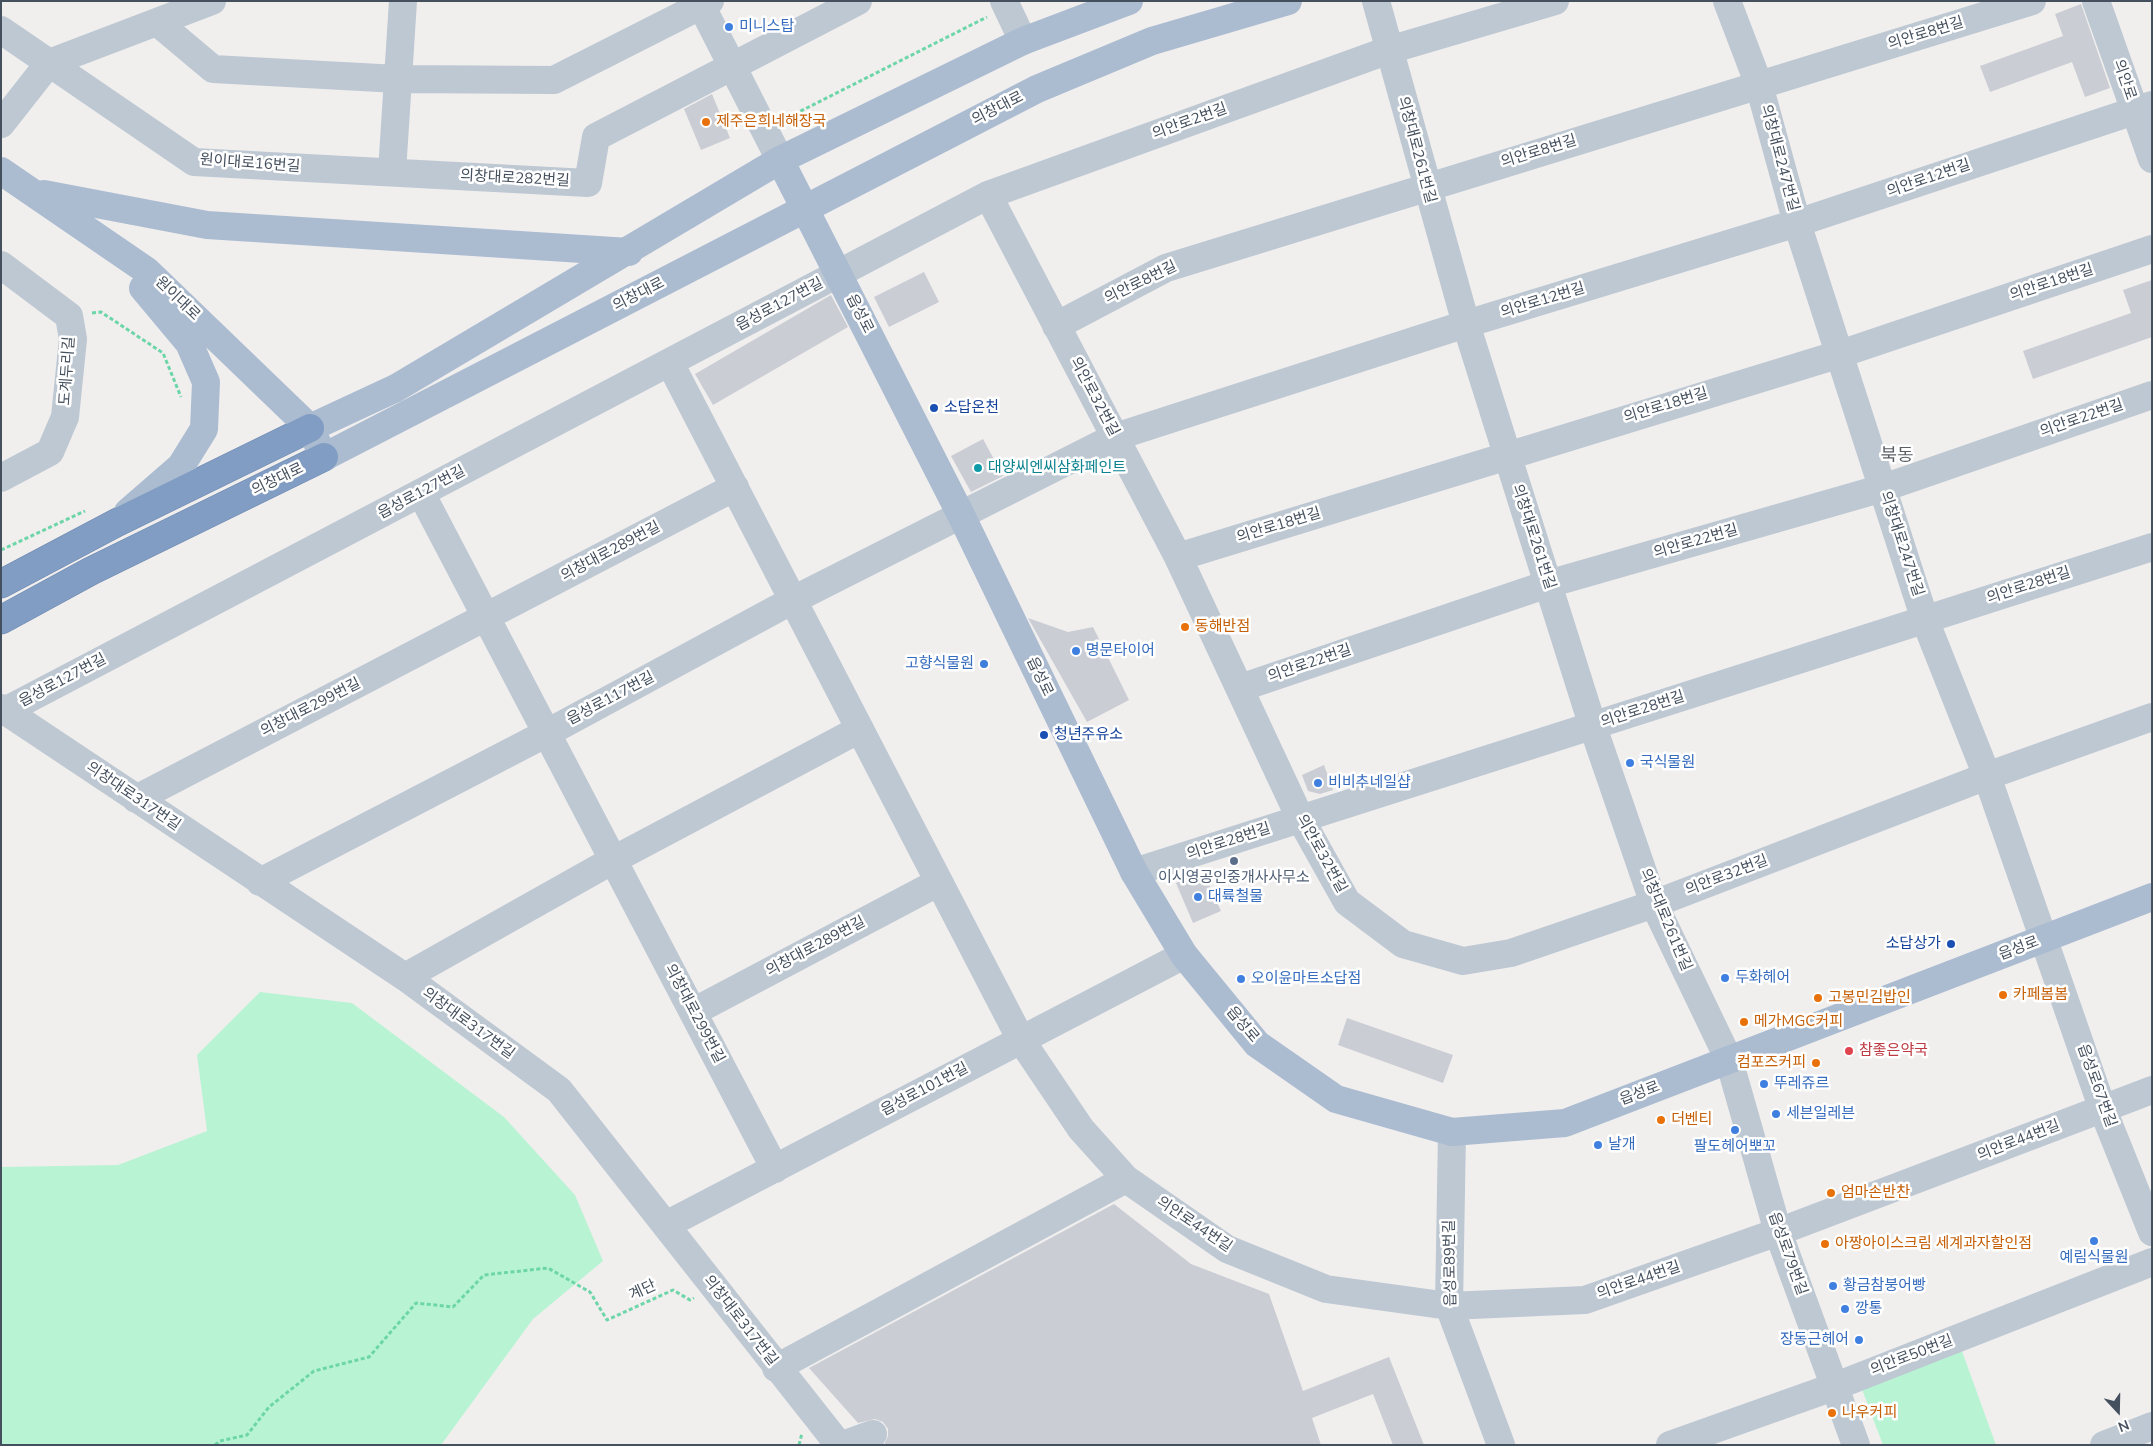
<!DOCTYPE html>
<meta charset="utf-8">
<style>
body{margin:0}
#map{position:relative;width:2153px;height:1446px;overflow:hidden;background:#f1eeee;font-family:"Nunito Sans",sans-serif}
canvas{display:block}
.frame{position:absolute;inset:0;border:2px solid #45505e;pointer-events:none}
.north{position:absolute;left:2093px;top:1386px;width:50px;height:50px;-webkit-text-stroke:4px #fff;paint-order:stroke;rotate:159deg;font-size:14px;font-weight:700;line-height:20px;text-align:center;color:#45505e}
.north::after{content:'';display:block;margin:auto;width:18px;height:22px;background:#45505e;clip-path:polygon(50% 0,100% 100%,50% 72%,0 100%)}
</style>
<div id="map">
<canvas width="2153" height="1446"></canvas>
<div class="frame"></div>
<div class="north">N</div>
</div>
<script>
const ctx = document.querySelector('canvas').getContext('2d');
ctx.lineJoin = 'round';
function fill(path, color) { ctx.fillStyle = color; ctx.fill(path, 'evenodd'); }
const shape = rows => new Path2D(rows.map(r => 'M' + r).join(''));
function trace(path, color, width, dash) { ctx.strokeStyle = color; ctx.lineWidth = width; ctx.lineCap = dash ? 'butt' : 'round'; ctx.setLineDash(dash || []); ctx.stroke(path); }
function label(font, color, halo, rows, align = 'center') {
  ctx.font = font + ' "Nunito Sans","Noto Sans KR",sans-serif'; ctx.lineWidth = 5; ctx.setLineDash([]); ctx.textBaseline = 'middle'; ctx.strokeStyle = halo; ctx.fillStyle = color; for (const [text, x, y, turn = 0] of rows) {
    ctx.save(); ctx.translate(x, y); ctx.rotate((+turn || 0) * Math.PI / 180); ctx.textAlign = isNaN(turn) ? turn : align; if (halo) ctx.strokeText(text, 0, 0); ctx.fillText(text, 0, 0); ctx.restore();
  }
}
fill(shape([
 [260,992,352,1003,504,1117,575,1195,603,1261,533,1319,441,1445,1,1445,1,1167,118,1165,207,1131,197,1055],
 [1959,1343,1996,1445,1883,1445,1860,1384]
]), '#b8f4d3');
fill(shape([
 [2081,4,2110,88,2085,97,2072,62,1990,92,1980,66,2063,36,2055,14],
 [712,94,730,138,701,150,684,109],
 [924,272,939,302,889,327,874,297],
 [2152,280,2152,337,2033,379,2023,351,2131,313,2123,290],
 [831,295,848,327,713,405,695,374],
 [983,439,1003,476,971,492,951,456],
 [1028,618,1068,632,1093,627,1129,700,1087,722],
 [1324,765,1333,790,1320,794,1308,791,1302,775],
 [1203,871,1221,911,1193,923,1176,883],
 [1347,1018,1453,1055,1443,1083,1338,1045],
 [1114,1204,1191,1264,1269,1294,1303,1391,1389,1357,1424,1445,1393,1445,1373,1394,1312,1418,1321,1445,884,1445,888,1436,888,1429,883,1422,875,1419,858,1423,809,1368]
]), '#cacdd4');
const highway = shape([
 [1,584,116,523,310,428],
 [1,620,91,571,324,457]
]);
trace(highway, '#6c88af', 29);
trace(shape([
 [783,120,987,17],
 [92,313,101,312,163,353,181,397],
 [1,550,85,511],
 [215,1445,220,1441,247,1435,269,1407,314,1371,369,1357,416,1303,453,1307,484,1275,548,1268,590,1292,607,1320,673,1290,690,1300,694,1298],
 [799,1445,802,1433]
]), '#6cd6a8', 3, [4, 2.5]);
trace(shape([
 [699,1,780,160],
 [1004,1,1023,41],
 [1376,1,1466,324,1593,727,1654,904,1729,1060,1778,1232,1856,1445],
 [1727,1,1759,85,1797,223,1925,620,1987,776,2103,1110,2152,1232],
 [2096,1,2152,159],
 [157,22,213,69,398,79,554,80,710,1],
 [1,30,194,162,588,183,596,137,858,1],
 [1,124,49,63,212,1],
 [392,172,403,1],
 [988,195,1178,557,1300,818,1347,902,1403,944,1463,961,1511,953,1654,904,1987,776,2152,717],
 [1,265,69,316,73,339,65,417,50,452,1,478],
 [1056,326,1166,268,2032,1],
 [670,363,1021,1040,1081,1129,1126,1179,1227,1249,1326,1289,1449,1306,1585,1300,1778,1232,2152,1090],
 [421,493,775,1169],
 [1178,557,1840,354,2152,249],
 [1240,688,1548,584,1883,488,2152,395],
 [1,708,405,977,559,1090,839,1445],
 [5,711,988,195,1389,50,1555,1],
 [136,799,735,487],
 [1134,872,2152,547],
 [260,882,547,733,793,600,1115,437,1466,324,1797,223,2152,105],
 [405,977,613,860,860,729],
 [693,1012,939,882],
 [1452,1132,1449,1306,1501,1445],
 [666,1225,1184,955],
 [776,1368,1126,1179],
 [843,1445,873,1434],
 [1670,1445,1836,1386,2152,1262],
 [2104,1445,2152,1426]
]), '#bdc8d2', 28);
trace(shape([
 [780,160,962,517,1134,872,1184,955,1257,1044,1336,1099,1452,1132,1565,1123,2152,897],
 [1,171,147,271,310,428,324,457,1037,89,1152,41,1288,1],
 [44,194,207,225,629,252],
 [310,428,396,388,780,160,1023,41,1129,1],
 [128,512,181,466,204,429,206,382,189,343,143,288]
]), '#abbcd1', 28);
trace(highway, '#819dc3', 28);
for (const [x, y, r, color] of [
 [729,27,5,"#3f7fe0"],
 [706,122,5,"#e8710a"],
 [934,408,5,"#1a4fb4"],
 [978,468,5,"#0f9aa8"],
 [1185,627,5,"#e8710a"],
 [1076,651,5,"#3f7fe0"],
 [984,664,5,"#3f7fe0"],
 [1044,735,5,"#1a4fb4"],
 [1630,763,5,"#3f7fe0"],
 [1318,783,5,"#3f7fe0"],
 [1234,861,5,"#5c6f8a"],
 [1198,897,5,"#3f7fe0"],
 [1951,944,5,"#1a4fb4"],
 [1725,978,5,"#3f7fe0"],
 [1241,979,5,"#3f7fe0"],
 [2003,995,5,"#e8710a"],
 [1818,998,5,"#e8710a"],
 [1744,1022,5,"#e8710a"],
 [1849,1051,5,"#e0444e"],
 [1816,1063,5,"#e8710a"],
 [1764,1084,5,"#3f7fe0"],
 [1776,1114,5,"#3f7fe0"],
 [1661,1120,5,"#e8710a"],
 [1735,1130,5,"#3f7fe0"],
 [1598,1145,5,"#3f7fe0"],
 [1831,1193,5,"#e8710a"],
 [2094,1241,5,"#3f7fe0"],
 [1825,1244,5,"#e8710a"],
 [1833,1286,5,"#3f7fe0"],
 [1845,1309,5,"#3f7fe0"],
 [1859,1340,5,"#3f7fe0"],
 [1832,1413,5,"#e8710a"]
]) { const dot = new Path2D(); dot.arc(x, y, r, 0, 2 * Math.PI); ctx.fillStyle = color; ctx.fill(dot); trace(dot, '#fff', 2); }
label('15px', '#366cbe', '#fff', [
 ["미니스탑",739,27],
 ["명문타이어",1086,651],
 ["고향식물원",974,664,"right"],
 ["국식물원",1640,763],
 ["비비추네일샵",1328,783],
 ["대륙철물",1208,897],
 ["두화헤어",1735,978],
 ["오이윤마트소답점",1251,979],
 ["뚜레쥬르",1774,1084],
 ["세븐일레븐",1786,1114],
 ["날개",1608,1145],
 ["팔도헤어뽀꼬",1735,1147,"center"],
 ["예림식물원",2094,1258,"center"],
 ["황금참붕어빵",1843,1286],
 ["깡통",1855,1309],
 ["장동근헤어",1849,1340,"right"]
], 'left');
label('15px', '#45505e', '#fff', [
 ["의안로8번길",1926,34,-17],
 ["의안로",2124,80,71],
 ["의창대로",998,109,-27],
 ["의안로2번길",1190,122,-20],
 ["의창대로261번길",1416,150,75],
 ["의안로8번길",1539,152,-17],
 ["의창대로247번길",1779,158,75],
 ["원이대로16번길",250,164,4],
 ["의창대로282번길",515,179,3],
 ["의안로12번길",1929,179,-19],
 ["의안로8번길",1141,283,-26],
 ["의안로18번길",2052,283,-18],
 ["의창대로",639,295,-27],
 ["원이대로",177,299,44],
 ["의안로12번길",1543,301,-17],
 ["읍성로127번길",780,305,-28],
 ["읍성로",859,314,63],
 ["도계두리길",68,371,-86],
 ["의안로32번길",1094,397,62],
 ["의안로18번길",1666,406,-17],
 ["의안로22번길",2082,419,-19],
 ["의창대로",278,480,-26],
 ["읍성로127번길",422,493,-28],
 ["의안로18번길",1279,526,-17],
 ["의창대로261번길",1533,537,72],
 ["의안로22번길",1696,542,-16],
 ["의창대로247번길",1901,544,72],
 ["의창대로289번길",611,552,-28],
 ["의안로28번길",2029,586,-18],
 ["의안로22번길",1310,664,-19],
 ["읍성로",1039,677,64],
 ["읍성로127번길",63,681,-28],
 ["읍성로117번길",611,699,-28],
 ["의창대로299번길",311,708,-27],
 ["의안로28번길",1643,710,-18],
 ["의창대로317번길",133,797,34],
 ["의안로28번길",1229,842,-18],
 ["의안로32번길",1321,854,61],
 ["의안로32번길",1727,876,-21],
 ["의창대로261번길",1665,920,67],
 ["의창대로289번길",816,947,-28],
 ["읍성로",2019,949,-21],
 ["의창대로299번길",694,1014,62],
 ["의창대로317번길",468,1024,36],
 ["읍성로",1242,1025,50],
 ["읍성로67번길",2096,1086,70],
 ["읍성로101번길",925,1090,-28],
 ["읍성로",1640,1094,-21],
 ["의안로44번길",2019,1141,-21],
 ["의안로44번길",1194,1225,34],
 ["읍성로79번길",1787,1254,70],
 ["읍성로89번길",1451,1263,-91],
 ["의안로44번길",1639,1281,-19],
 ["계단",643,1291,-24],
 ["의창대로317번길",740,1321,52],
 ["의안로50번길",1912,1356,-21]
]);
label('15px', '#c56008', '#fff', [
 ["제주은희네해장국",716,122],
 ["동해반점",1195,627],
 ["카페봄봄",2013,995],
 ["고봉민김밥인",1828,998],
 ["메가MGC커피",1754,1022],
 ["컴포즈커피",1806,1063,"right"],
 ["더벤티",1671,1120],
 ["엄마손반찬",1841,1193],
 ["아짱아이스크림 세계과자할인점",1835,1244],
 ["나우커피",1842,1413]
], 'left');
label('15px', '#164399', '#fff', [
 ["소답온천",944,408],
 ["청년주유소",1054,735],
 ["소답상가",1941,944,"right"]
], 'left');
label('15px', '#0d838f', '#fff', [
 ["대양씨엔씨삼화페인트",988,468]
], 'left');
label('15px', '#4e5e75', '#fff', [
 ["이시영공인중개사사무소",1234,878]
]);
label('15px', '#be3a42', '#fff', [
 ["참좋은약국",1859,1051]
], 'left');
label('18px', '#5a5e64', '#fff', [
 ["북동",1897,457]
]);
</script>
